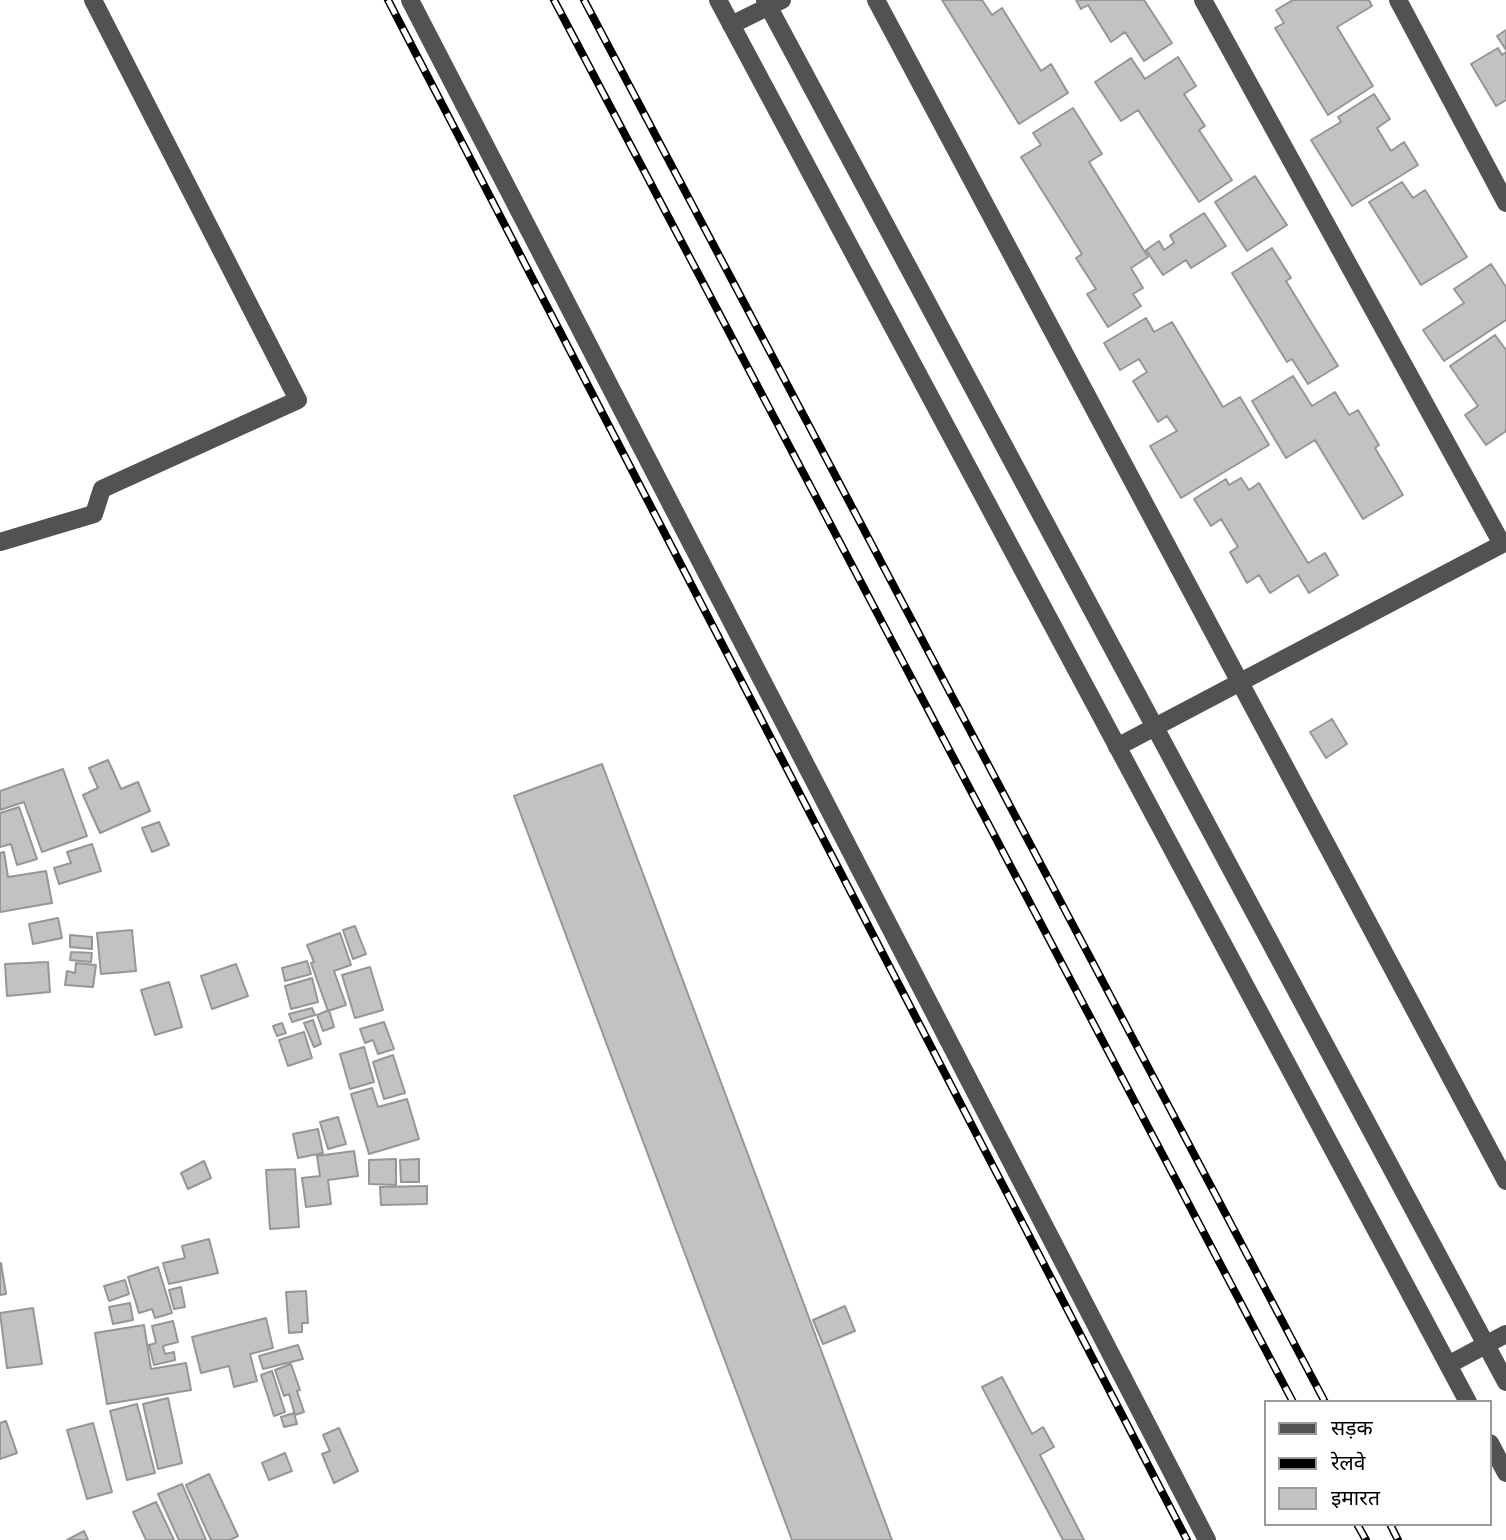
<!DOCTYPE html>
<meta charset="utf-8">
<style>
body{margin:0}
#map{position:relative;width:1506px;height:1540px;overflow:hidden;background:#fff;font-family:"Nunito Sans","Noto Sans Devanagari",sans-serif}
canvas{display:block}
.legend{position:absolute;left:1264px;top:1400px;width:228px;height:126px;box-sizing:border-box;background:#fff;border:2px solid #999;margin:0;padding:9px 12px;list-style:none;font-size:21px;color:#000}
.legend li{display:flex;align-items:center;gap:14px;height:35px}
.legend b{width:35px;border:2px solid #999}
</style>
<div id="map">
<canvas width="1506" height="1540"></canvas>
<ul class="legend">
<li><b style="height:9px;background:#525252"></b>सड़क</li>
<li><b style="height:9px;background:#000"></b>रेलवे</li>
<li><b style="height:19px;background:#c2c2c2"></b>इमारत</li>
</ul>
</div>
<script>
const ctx = document.querySelector('canvas').getContext('2d');
ctx.lineJoin = 'round';
function fill(path, color) { ctx.fillStyle = color; ctx.fill(path, 'evenodd'); }
const shape = rows => new Path2D(rows.map(r => 'M' + r).join(''));
function trace(path, color, width, dash) { ctx.strokeStyle = color; ctx.lineWidth = width; ctx.lineCap = dash ? 'butt' : 'round'; ctx.setLineDash(dash || []); ctx.stroke(path); }
const building = shape([
 [942,0,982,0,992,15,1002,8,1041,71,1051,64,1068,93,1019,124,942,0],
 [1076,0,1144,0,1172,43,1144,61,1125,32,1111,42,1088,5,1081,9,1076,0],
 [1293,0,1369,0,1372,6,1337,27,1373,86,1328,115,1275,28,1284,23,1276,10,1293,0],
 [1506,30,1506,50,1497,36,1506,30],
 [1498,48,1502,55,1506,52,1506,100,1496,106,1471,64,1498,48],
 [1178,57,1196,86,1184,94,1205,126,1199,130,1232,180,1199,202,1138,110,1121,121,1095,82,1131,58,1145,79,1178,57],
 [1374,94,1390,119,1377,128,1391,151,1404,142,1418,165,1352,206,1311,140,1341,122,1338,117,1374,94],
 [1073,108,1102,154,1089,162,1148,257,1131,268,1143,288,1133,294,1141,306,1108,327,1087,294,1096,289,1076,258,1082,254,1021,157,1041,145,1033,133,1073,108],
 [1255,176,1287,225,1247,251,1215,202,1255,176],
 [1402,182,1413,198,1425,190,1467,257,1421,285,1369,202,1402,182],
 [1204,213,1226,246,1191,268,1186,260,1163,275,1146,250,1159,241,1164,250,1174,243,1170,235,1204,213],
 [1272,248,1291,278,1286,281,1338,366,1308,384,1292,359,1287,362,1232,273,1272,248],
 [1491,264,1506,287,1506,320,1444,361,1423,330,1464,303,1454,289,1491,264],
 [1146,318,1154,332,1172,322,1223,407,1240,397,1269,445,1181,498,1150,446,1177,431,1167,416,1158,422,1133,381,1147,372,1139,359,1120,370,1104,343,1146,318],
 [1495,335,1506,350,1506,431,1486,445,1465,415,1478,406,1450,366,1495,335],
 [1293,376,1312,406,1335,392,1349,415,1358,410,1379,445,1375,448,1403,495,1363,519,1315,440,1286,458,1252,401,1293,376],
 [1241,478,1249,490,1259,483,1308,563,1325,553,1338,575,1309,593,1298,575,1270,593,1259,575,1247,583,1230,552,1238,547,1221,519,1211,526,1194,499,1226,479,1229,485,1241,478],
 [1332,719,1347,744,1326,758,1310,732,1332,719],
 [108,760,121,789,138,782,150,811,100,833,83,795,98,788,89,768,108,760],
 [602,764,892,1540,792,1540,514,796,602,764],
 [63,769,87,836,42,852,24,802,0,810,0,791,63,769],
 [19,807,37,859,17,865,11,844,0,847,0,813,19,807],
 [159,822,169,845,152,852,142,828,159,822],
 [92,844,101,871,59,884,54,868,71,863,67,852,92,844],
 [4,852,8,877,46,871,52,903,0,912,0,853,4,852],
 [58,918,62,938,33,944,29,924,58,918],
 [355,926,366,954,353,959,343,930,355,926],
 [132,930,136,971,101,974,97,933,132,930],
 [340,933,351,965,334,971,346,1005,328,1011,311,963,314,962,307,945,340,933],
 [70,935,92,937,92,949,70,947,70,935],
 [71,952,92,953,91,962,70,960,71,952],
 [307,961,311,974,285,981,282,968,307,961],
 [48,962,50,992,7,996,5,964,48,962],
 [76,963,96,965,93,987,65,985,67,971,75,973,76,963],
 [236,964,248,996,212,1009,201,976,236,964],
 [370,967,383,1010,355,1018,342,975,370,967],
 [312,978,318,1002,291,1009,285,986,312,978],
 [169,982,182,1027,155,1035,141,990,169,982],
 [312,1008,315,1015,292,1022,289,1014,312,1008],
 [329,1010,334,1027,323,1031,317,1015,329,1010],
 [313,1020,321,1044,314,1047,304,1023,313,1020],
 [384,1022,394,1049,378,1054,373,1040,365,1043,360,1029,384,1022],
 [282,1023,286,1033,277,1036,273,1026,282,1023],
 [304,1032,312,1058,288,1066,279,1040,304,1032],
 [364,1047,374,1082,350,1089,340,1054,364,1047],
 [393,1055,405,1093,384,1099,373,1062,393,1055],
 [372,1088,378,1107,407,1099,419,1139,369,1154,351,1094,372,1088],
 [338,1117,346,1144,328,1149,320,1122,338,1117],
 [318,1129,323,1153,298,1158,293,1134,318,1129],
 [354,1151,358,1176,328,1180,331,1204,306,1207,302,1178,320,1176,317,1156,354,1151],
 [396,1159,396,1185,369,1184,369,1160,396,1159],
 [419,1159,419,1182,401,1182,400,1160,419,1159],
 [204,1161,211,1178,188,1189,181,1173,204,1161],
 [295,1169,299,1227,270,1229,266,1170,295,1169],
 [427,1186,427,1204,381,1205,380,1187,427,1186],
 [209,1239,218,1273,169,1284,163,1263,185,1258,182,1246,209,1239],
 [1,1263,6,1294,0,1295,0,1264,1,1263],
 [158,1267,172,1313,155,1318,152,1309,139,1313,128,1277,158,1267],
 [125,1280,129,1294,109,1301,104,1286,125,1280],
 [181,1287,185,1307,174,1309,169,1290,181,1287],
 [306,1291,308,1323,302,1323,302,1332,289,1333,286,1292,306,1291],
 [130,1303,133,1320,113,1324,109,1307,130,1303],
 [845,1306,855,1331,823,1344,813,1320,845,1306],
 [33,1308,42,1364,7,1368,0,1313,33,1308],
 [266,1318,273,1348,250,1354,257,1381,234,1387,229,1366,201,1373,192,1337,266,1318],
 [173,1321,178,1342,163,1346,165,1354,174,1352,175,1360,154,1365,149,1345,156,1343,152,1326,173,1321],
 [144,1325,151,1369,186,1363,191,1390,107,1404,95,1333,144,1325],
 [298,1345,303,1359,263,1369,259,1356,298,1345],
 [291,1364,300,1390,297,1391,304,1412,295,1415,289,1394,284,1396,275,1370,291,1364],
 [272,1371,285,1412,274,1416,261,1375,272,1371],
 [1002,1377,1032,1434,1043,1427,1054,1447,1040,1455,1084,1540,1063,1540,982,1387,1002,1377],
 [168,1398,182,1463,158,1469,143,1404,168,1398],
 [137,1404,155,1473,127,1480,110,1411,137,1404],
 [294,1413,297,1424,284,1427,281,1417,294,1413],
 [6,1421,17,1453,0,1459,0,1423,6,1421],
 [93,1423,112,1492,87,1499,67,1430,93,1423],
 [339,1428,358,1471,334,1483,322,1454,330,1451,323,1435,339,1428],
 [285,1453,292,1471,269,1480,262,1463,285,1453],
 [209,1474,238,1536,230,1540,211,1540,186,1485,209,1474],
 [182,1484,206,1540,179,1540,158,1494,182,1484],
 [156,1502,174,1540,146,1540,133,1512,156,1502],
 [84,1531,88,1540,67,1540,84,1531]
]);
fill(building, '#c2c2c2');
trace(building, '#969696', 2);
trace(shape([
 [410,0,1207,1540],
 [718,0,1468,1402],
 [765,0,1506,1382],
 [876,0,1506,1181],
 [1203,0,1502,544],
 [1398,0,1506,203],
 [731,25,782,0],
 [0,542,94,514,102,489,298,400,93,0],
 [1117,747,1506,542],
 [1448,1365,1506,1334],
 [1490,1443,1506,1473]
]), '#525252', 18);
const rail = shape([
 [388,0,1187,1540],
 [554,0,1293,1402],
 [584,0,1325,1402],
 [1357,1524,1366,1540],
 [1390,1524,1398,1540]
]);
trace(rail, '#000', 8);
trace(rail, '#fff', 5, [16]);
</script>
